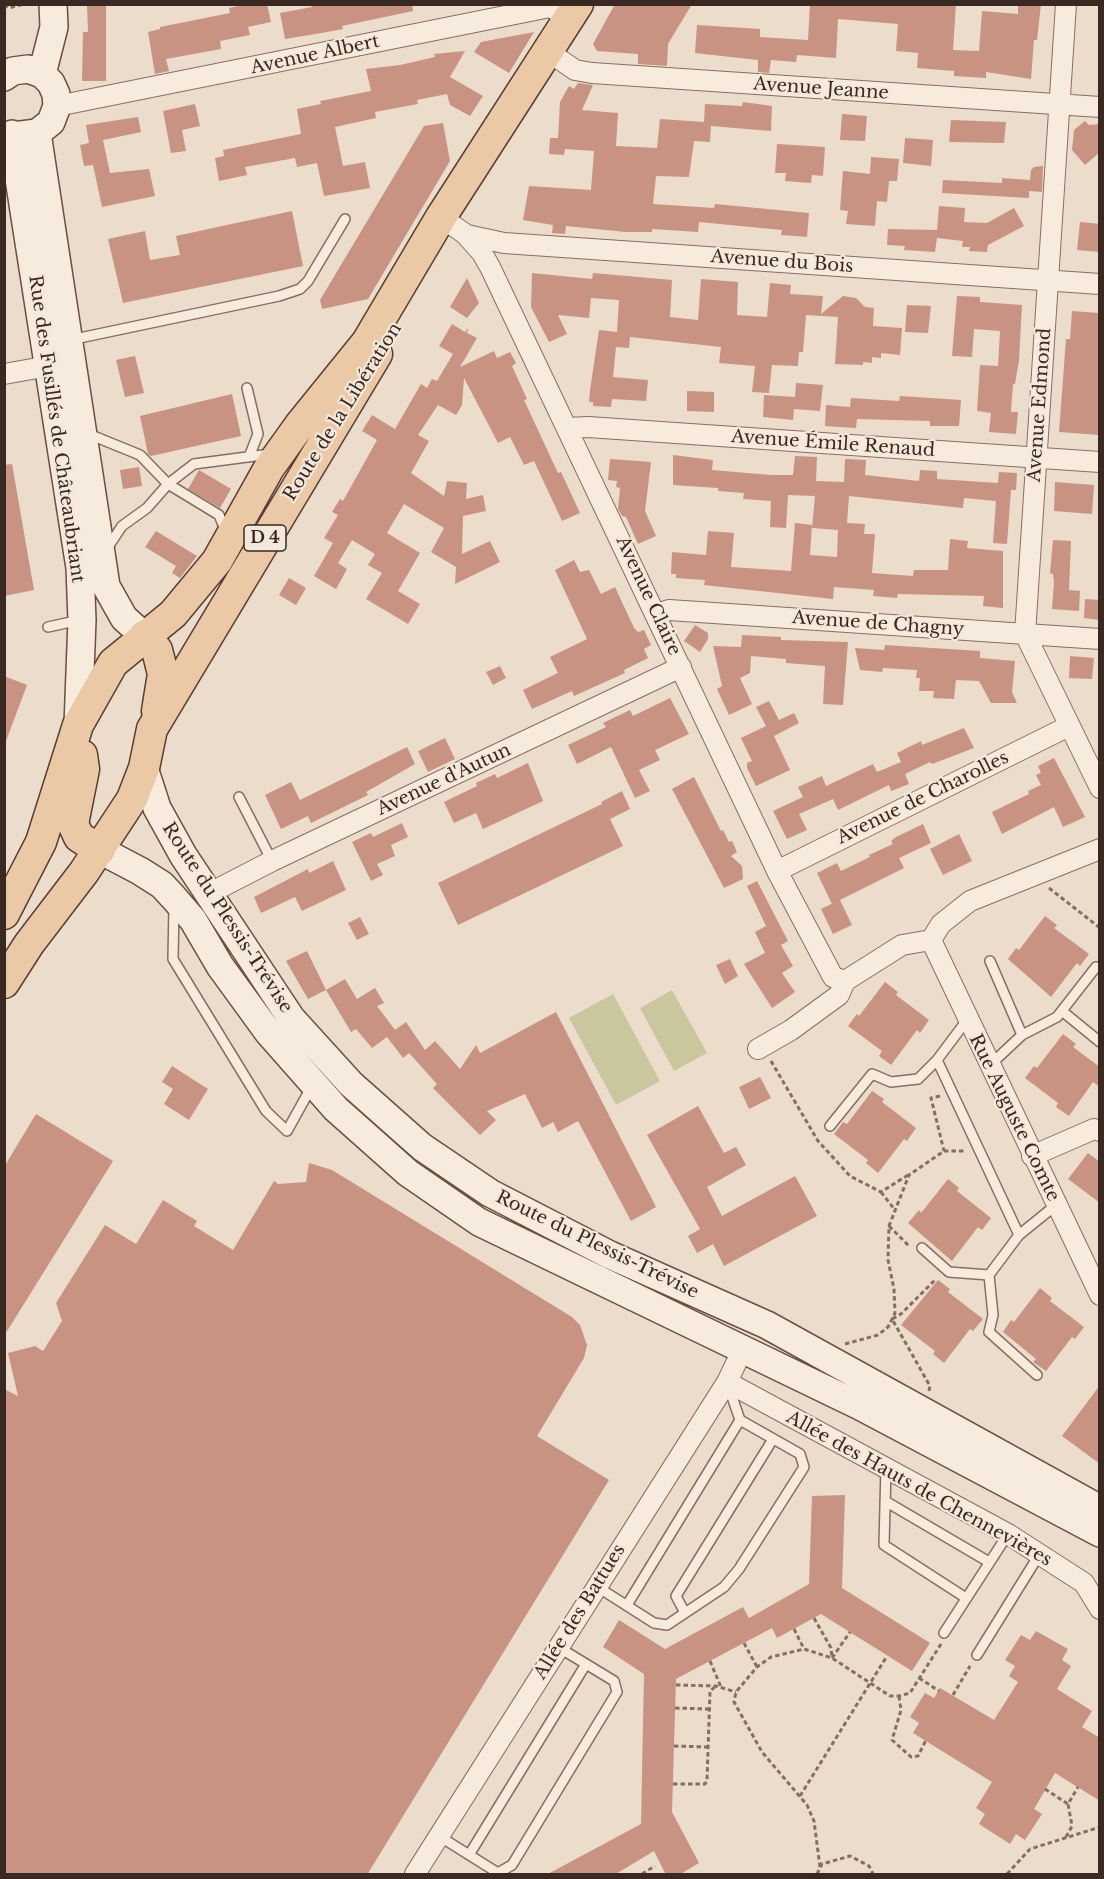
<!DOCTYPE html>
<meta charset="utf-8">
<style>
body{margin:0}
#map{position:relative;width:1104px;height:1879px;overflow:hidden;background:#ecdccb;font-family:"Libre Baskerville",serif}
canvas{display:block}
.frame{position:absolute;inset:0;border:6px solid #3a2922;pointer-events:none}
</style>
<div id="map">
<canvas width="1104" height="1879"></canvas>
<div class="frame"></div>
</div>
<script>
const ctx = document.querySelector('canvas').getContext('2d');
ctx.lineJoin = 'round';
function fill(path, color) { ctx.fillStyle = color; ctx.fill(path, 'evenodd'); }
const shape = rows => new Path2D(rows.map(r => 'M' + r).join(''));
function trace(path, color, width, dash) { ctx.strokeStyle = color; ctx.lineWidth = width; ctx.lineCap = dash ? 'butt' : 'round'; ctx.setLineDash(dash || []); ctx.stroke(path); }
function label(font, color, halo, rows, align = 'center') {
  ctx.font = font + ' "Libre Baskerville",serif'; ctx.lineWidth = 4.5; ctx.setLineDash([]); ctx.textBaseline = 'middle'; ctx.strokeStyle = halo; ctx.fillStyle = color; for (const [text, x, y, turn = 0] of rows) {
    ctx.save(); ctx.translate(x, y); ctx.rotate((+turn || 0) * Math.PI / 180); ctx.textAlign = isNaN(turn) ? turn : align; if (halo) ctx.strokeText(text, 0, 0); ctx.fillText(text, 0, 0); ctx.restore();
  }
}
fill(shape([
 [672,990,707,1053,674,1071,640,1008],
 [613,994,660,1081,616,1105,569,1018]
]), '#cac79f');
fill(shape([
 [248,4,267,4,271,22,248,27,250,35,220,41,221,49,166,59,169,71,155,74,148,32,160,29,160,27,230,13,229,8],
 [311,4,412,4,413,11,342,26,343,29,327,32,285,39,280,13,312,7],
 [615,4,692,4,668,44,667,66,638,64,638,54,597,51,593,44],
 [810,4,956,4,953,50,979,51,982,11,1018,14,1018,4,1041,4,1037,40,1034,40,1031,79,986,72,986,78,954,76,954,71,917,68,918,53,896,51,898,24,838,19,836,58,797,55,796,62,771,60,769,73,758,72,758,60,695,53,697,25,760,29,760,37,808,40],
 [106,5,106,81,82,81,83,32,88,32,87,6],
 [534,32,509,73,474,52,481,42],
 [465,51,450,77,483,96,470,116,450,105,447,94,417,100,418,104,375,112,376,118,335,127,343,166,365,162,370,188,324,196,317,163,297,167,295,158,245,167,247,175,219,181,215,158,224,156,223,150,301,134,297,109,321,104,320,101,371,91,366,69,400,65,435,57,434,54],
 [578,83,593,85,582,110,618,113,616,146,657,148,660,119,704,122,705,104,742,106,743,102,772,106,771,131,711,126,710,142,694,141,689,177,656,176,653,204,714,208,715,204,809,213,807,237,781,235,782,230,699,222,698,232,652,229,652,232,626,232,566,226,565,234,552,233,553,225,523,220,529,186,591,190,594,151,565,149,564,155,549,154,550,138,558,138,560,102,569,86,574,89],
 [195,104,200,126,182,130,186,151,171,153,163,111],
 [842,114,867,116,865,141,840,140],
 [138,117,141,132,103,140,110,173,149,169,155,196,102,207,93,165,84,166,80,145,89,143,86,125],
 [951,120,1006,122,1004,143,949,142],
 [1085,121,1089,125,1100,124,1100,152,1085,165,1072,150,1074,130],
 [443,123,450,161,368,299,322,309,320,300,424,126],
 [905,138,933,140,931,166,903,163],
 [777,144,825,147,823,176,812,175,811,183,785,181,786,173,775,173],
 [871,157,899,159,897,181,889,181,887,202,877,201,875,226,846,224,848,211,840,210,843,171,870,174],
 [1043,166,1042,192,1029,191,1029,198,942,193,943,180,1002,183,1002,178,1030,180,1031,170,1034,167],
 [939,206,965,208,964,222,987,223,1014,208,1024,226,988,245,987,252,969,251,970,247,962,247,963,241,937,238,935,252,904,250,905,246,887,245,888,229,937,230],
 [292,211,303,266,123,303,108,239,145,231,150,260,180,255,176,236],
 [1080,222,1100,224,1100,252,1077,250],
 [532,273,592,279,593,273,672,280,670,317,698,320,701,279,738,282,737,315,767,317,770,283,791,285,790,294,823,296,821,314,843,296,856,298,865,307,874,308,873,326,902,328,900,355,881,353,881,358,872,357,872,363,863,362,863,365,835,364,838,317,806,315,803,352,799,352,798,366,772,365,769,393,752,392,755,366,719,363,721,347,630,337,629,348,616,347,613,377,648,380,646,401,612,399,611,407,593,406,593,402,589,402,590,390,599,330,617,332,619,300,591,298,589,318,558,315,567,334,549,342,531,307],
 [467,278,479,303,467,318,450,307],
 [957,296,980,297,980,302,1022,305,1019,360,1015,384,1013,384,1011,412,1018,412,1016,434,989,432,991,413,977,411,980,365,998,366,1000,331,974,329,972,357,952,356],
 [907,305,931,306,928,333,905,332],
 [1072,311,1099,313,1100,435,1059,432,1066,339,1070,339],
 [452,324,465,332,468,328,467,333,477,338,460,367,494,351,497,358,510,352,516,363,512,366,527,399,524,400,558,473,561,472,580,513,562,521,534,461,524,465,510,437,498,443,464,378,462,405,456,415,438,405,418,435,429,441,411,473,444,496,447,481,467,483,466,499,483,495,486,511,463,516,462,554,490,541,500,562,455,584,456,567,431,552,444,528,404,504,387,533,420,553,398,591,420,604,408,624,366,599,382,573,368,565,375,554,352,540,338,563,347,569,336,589,314,576,333,543,324,538,338,515,332,512,340,499,343,501,377,440,362,431,372,415,395,429,421,384,427,388,432,379,437,381,453,354,439,346],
 [135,356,144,393,125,397,116,360],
 [796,383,823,385,820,411,794,409,793,420,763,417,764,395,795,397],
 [687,391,714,392,714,412,687,411],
 [232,394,241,436,151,456,148,454,140,416],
 [900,396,961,400,959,426,930,426,930,421,857,419,856,428,825,426,826,405,850,407,851,398,899,401],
 [673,455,713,460,712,470,771,475,793,475,795,456,817,457,816,481,844,482,845,459,866,460,865,475,919,481,920,470,937,471,937,479,998,483,999,472,1017,473,1016,490,1011,490,1007,544,993,543,996,501,964,498,963,508,849,496,847,523,865,524,864,534,875,534,872,573,913,576,914,570,948,570,950,539,968,541,967,548,1003,551,1003,608,983,606,984,596,898,594,897,598,873,596,874,590,834,587,833,599,704,585,705,580,676,578,676,574,671,574,672,552,706,555,708,531,734,533,731,567,791,571,795,523,812,525,810,555,837,557,838,530,812,528,815,496,788,495,786,528,770,527,771,501,743,499,744,493,718,491,718,488,673,485],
 [610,459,651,462,645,511,656,536,638,544,626,517,622,516,618,509,620,488,616,487,617,481,608,480],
 [12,464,34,590,4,596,4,465],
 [139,467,142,486,123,489,120,470],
 [199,470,231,489,220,508,188,489],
 [1055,482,1094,485,1092,514,1054,511],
 [156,531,197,556,180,578,172,573,176,566,145,547],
 [1053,540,1071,541,1069,590,1080,591,1079,611,1052,609,1054,582,1053,574,1050,573],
 [574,560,580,572,589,570,601,594,615,587,634,628,638,632,644,630,651,645,644,649,648,658,624,670,625,673,574,696,572,691,532,709,523,690,558,673,550,657,587,639,555,570],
 [289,578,306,588,296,605,279,595],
 [1085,599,1100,600,1100,620,1084,618],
 [695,625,708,633,708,639,700,652,684,641],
 [742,635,781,637,781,640,848,642,843,705,823,704,825,666,786,663,786,659,751,656,750,673,740,678,752,704,729,715,717,689,722,686,713,646,741,647],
 [885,645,980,651,980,658,1015,661,1012,692,1017,703,991,703,979,681,956,680,954,699,933,698,934,691,919,691,920,678,916,678,917,670,883,668,882,672,860,670,855,648,884,650],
 [1070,656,1094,658,1092,679,1069,678],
 [500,666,506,678,493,685,486,672],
 [4,676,27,685,6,741,4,740],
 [670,698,689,734,655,750,660,760,639,770,650,791,635,798,611,747,577,764,568,745,606,727,603,723,630,710,633,716],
 [769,701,779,720,794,713,799,723,774,736,790,770,756,786,747,768,747,763,752,761,741,738,766,726,756,707],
 [964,728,974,748,932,764,930,762,905,774,909,784,891,791,889,785,838,810,833,799,799,814,807,830,787,839,773,811,803,797,798,787,822,776,826,786,873,764,877,772,901,762,897,753,921,741,922,745],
 [445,738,455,759,428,772,418,751],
 [407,747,415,764,366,792,368,795,311,823,308,816,281,829,265,795,291,782,300,800],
 [1054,758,1085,817,1063,827,1054,807,1002,834,992,812,1029,794,1028,791,1041,785,1036,775,1041,773,1038,766],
 [528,763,543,801,483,829,476,813,454,823,444,802,477,786,476,783,495,774,497,778],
 [694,777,721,831,723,830,729,842,732,841,737,852,731,856,742,866,743,879,724,888,672,789],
 [622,791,630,809,610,819,623,846,458,925,438,883,602,804,601,802],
 [402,823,408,837,391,845,395,856,377,864,383,875,371,881,352,842,371,833,373,837],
 [923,824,931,843,899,858,904,868,832,904,817,873,837,863,841,871,870,857,869,855,893,844,891,841,896,837],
 [959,834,972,861,943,875,930,849],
 [333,861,346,890,302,911,295,897,261,913,254,897,308,869,309,873],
 [757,881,788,941,781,945,793,966,782,973,795,992,772,1008,744,964,765,953,755,932,766,926,747,886],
 [840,900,852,925,833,934,821,909],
 [1045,916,1057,925,1054,928,1089,954,1080,966,1077,963,1051,997,1008,959,1016,948,1019,950],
 [360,917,369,934,357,940,348,923],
 [307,951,326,990,345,979,357,999,375,988,384,1003,377,1006,395,1030,406,1022,425,1050,435,1041,460,1069,476,1045,480,1053,556,1012,656,1207,631,1221,578,1121,558,1132,553,1122,542,1128,525,1094,487,1111,496,1120,480,1135,433,1088,437,1084,409,1053,403,1058,387,1037,372,1048,356,1029,351,1032,326,990,308,999,286,961],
 [730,959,738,976,725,984,716,965],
 [885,982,898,992,896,995,929,1020,920,1033,917,1030,891,1065,879,1056,882,1051,848,1026,857,1014,859,1016],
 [1063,1034,1076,1044,1073,1047,1100,1067,1100,1087,1093,1082,1069,1116,1056,1107,1058,1103,1025,1078,1034,1066,1037,1068],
 [172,1066,208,1089,189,1120,164,1104,173,1089,162,1082],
 [760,1077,771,1098,749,1109,739,1087],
 [872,1091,884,1099,882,1102,916,1128,907,1141,904,1139,878,1173,866,1163,868,1160,834,1134,843,1122,847,1124],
 [698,1106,724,1153,736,1147,746,1165,707,1187,722,1216,795,1176,817,1216,724,1266,713,1244,697,1253,688,1236,700,1229,647,1135],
 [36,1114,113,1161,4,1336,4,1167],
 [1088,1153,1100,1162,1100,1203,1068,1179],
 [309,1163,332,1170,572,1317,580,1325,587,1345,584,1358,537,1436,609,1480,367,1875,4,1875,4,1389,18,1396,8,1353,35,1346,43,1351,62,1321,56,1303,105,1225,136,1244,163,1200,197,1221,194,1226,233,1250,274,1181,278,1184,306,1182],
 [948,1179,959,1188,957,1191,991,1218,982,1230,978,1227,952,1261,908,1223,919,1210,921,1213],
 [938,1280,950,1289,948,1292,983,1319,973,1331,970,1329,944,1363,933,1354,935,1351,901,1325],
 [1040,1288,1052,1298,1050,1301,1084,1327,1075,1339,1072,1337,1046,1371,1033,1362,1036,1359,1003,1332,1011,1320,1014,1322],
 [1100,1385,1100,1464,1062,1436],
 [845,1495,842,1588,930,1643,912,1671,821,1614,777,1638,772,1628,676,1679,672,1812,699,1863,679,1875,666,1875,654,1851,614,1875,546,1875,641,1824,644,1674,603,1647,619,1620,665,1649,743,1607,749,1618,809,1584,812,1496],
 [1036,1631,1068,1649,1062,1660,1071,1666,1057,1689,1092,1711,1082,1727,1100,1738,1100,1801,1055,1773,1034,1809,1042,1814,1025,1840,1016,1834,1010,1844,979,1824,985,1814,976,1808,992,1782,913,1733,919,1723,910,1717,925,1693,934,1698,940,1688,994,1720,1018,1682,1009,1676,1015,1666,1005,1660,1021,1635,1030,1640]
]), '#c89383');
const lane = shape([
 [70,340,279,296,300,289,308,281,345,219],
 [247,388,258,434,249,457],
 [86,433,140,455,168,484,194,464,270,454],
 [106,550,122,526,147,508,168,484,219,515,226,532],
 [48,627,80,620],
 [239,797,272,861],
 [174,907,173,959,266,1111,287,1131,312,1086],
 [990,961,1022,1035],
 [1062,1011,1100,1042],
 [967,1020,937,1060,1019,1235,1056,1205],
 [990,1065,1022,1035,1057,1017,1096,967],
 [830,1126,872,1074,891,1082,918,1079,937,1060],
 [1019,1235,989,1275,993,1315,989,1332,1037,1375],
 [922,1248,949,1272,989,1275],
 [886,1468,884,1545,966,1598],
 [885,1501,989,1562],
 [596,1586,654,1623,667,1625,724,1587,739,1569,804,1467,800,1454,740,1420,728,1385],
 [627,1605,740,1420],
 [685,1613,676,1596,773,1439],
 [944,1633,1008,1534],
 [977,1655,1039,1555],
 [439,1836,498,1873,512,1865,617,1692,614,1681,558,1647],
 [469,1855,586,1664]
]);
const street = shape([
 [1066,4,1025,634,1100,788],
 [549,52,575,70,592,73,1100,107],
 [57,106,550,7,570,18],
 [441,217,465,234,482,253,490,267,777,871,833,977,845,981],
 [467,235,504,243,1100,284],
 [4,374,60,364],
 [567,428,588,427,1100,462],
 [657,614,669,610,1100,639],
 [777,871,1069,726],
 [208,894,272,861,681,667],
 [931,940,1100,1295],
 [931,940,941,924,970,901,1100,849],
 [758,1049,791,1030,839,995,845,981,902,945,931,940],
 [1032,1156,1094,1129,1100,1131],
 [727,1382,1008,1534,1084,1583,1100,1609],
 [415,1874,727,1382,743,1349]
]);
const secondary = shape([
 [42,74,54,27,53,4],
 [4,77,13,71,28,69,42,74,51,83,56,94,57,106,51,122,37,133,21,135],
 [37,133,106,586,124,618,144,636],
 [12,134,80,568,82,620,78,725],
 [144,768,157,808,183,855,291,1018,351,1084,422,1147,490,1193,610,1255,767,1325,1100,1509],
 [100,850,140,871,162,885,174,898,193,920,220,966,268,1032,336,1109,408,1173,479,1222,860,1406,1100,1533]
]);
const primary = shape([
 [144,636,157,650,163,674,157,711],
 [82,755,84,769,73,824,79,837,100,850],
 [4,914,41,842,78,725,113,663,173,614,217,561,269,468,299,426,367,342,441,217,578,4],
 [4,983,29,944,84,872,132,799,144,768,152,729,377,354]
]);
trace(lane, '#886e60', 12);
trace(street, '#886e60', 22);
trace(secondary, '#6a4f43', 30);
trace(primary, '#573d33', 33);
trace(shape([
 [4,5,9,8,24,4],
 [1049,888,1100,928],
 [771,1061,818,1141,850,1176,881,1192,908,1175],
 [940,1096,931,1098,944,1151],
 [881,1192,895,1210],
 [889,1226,909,1246],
 [845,1344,878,1335,888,1327,895,1313,894,1289,888,1260,889,1226,909,1175,944,1151,966,1151],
 [929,1391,930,1386,892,1319,901,1314,936,1279],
 [814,1618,831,1648,832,1658],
 [794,1629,804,1649],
 [744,1643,757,1667],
 [832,1658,850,1632],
 [710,1661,721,1687],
 [919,1678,939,1691],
 [676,1685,716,1686,736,1692],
 [953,1695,970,1666],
 [899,1696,901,1710,892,1740,911,1757,918,1756,926,1740],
 [675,1708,709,1709],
 [674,1746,708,1747],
 [673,1784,705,1784,707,1781,710,1691,716,1686],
 [1045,1789,1068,1804],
 [800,1796,887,1656],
 [1066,1837,1072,1826,1068,1804,1078,1787],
 [820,1867,814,1821,807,1805,762,1752,734,1702,736,1692,757,1667,771,1657,804,1649,832,1658,890,1696,899,1696,910,1693,941,1644],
 [642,1874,655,1866],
 [817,1874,822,1864,850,1856,869,1866,873,1874],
 [1007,1874,1030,1849,1100,1827]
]), '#886e60', 3, [4.5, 3]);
trace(lane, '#f7ebde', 9);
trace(street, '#f7ebde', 20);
trace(secondary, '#f7ebde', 27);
trace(primary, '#ecc9a6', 30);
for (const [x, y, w] of [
 [265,538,42]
]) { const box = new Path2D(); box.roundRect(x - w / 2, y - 13, w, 26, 4.5); ctx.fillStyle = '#f4e8da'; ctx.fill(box); trace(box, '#3a2922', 1.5); }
label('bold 16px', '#3a2922', null, [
 ["D 4",265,538]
]);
label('18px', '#3a2922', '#f4e8da', [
 ["Avenue Albert",315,55,-12],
 ["Avenue Jeanne",821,89,4],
 ["Avenue du Bois",782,262,4],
 ["Avenue Edmond",1040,405,-86],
 ["Route de la Libération",343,412,-58],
 ["Rue des Fusillés de Châteaubriant",56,429,82],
 ["Avenue Émile Renaud",833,444,4],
 ["Avenue Claire",648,596,65],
 ["Avenue de Chagny",878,624,4],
 ["Avenue d'Autun",444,780,-25],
 ["Avenue de Charolles",923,798,-26],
 ["Route du Plessis-Trévise",227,918,57],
 ["Rue Auguste Comte",1014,1118,64],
 ["Route du Plessis-Trévise",597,1245,26],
 ["Allée des Hauts de Chennevières",919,1489,29],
 ["Allée des Battues",580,1612,-58]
]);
</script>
